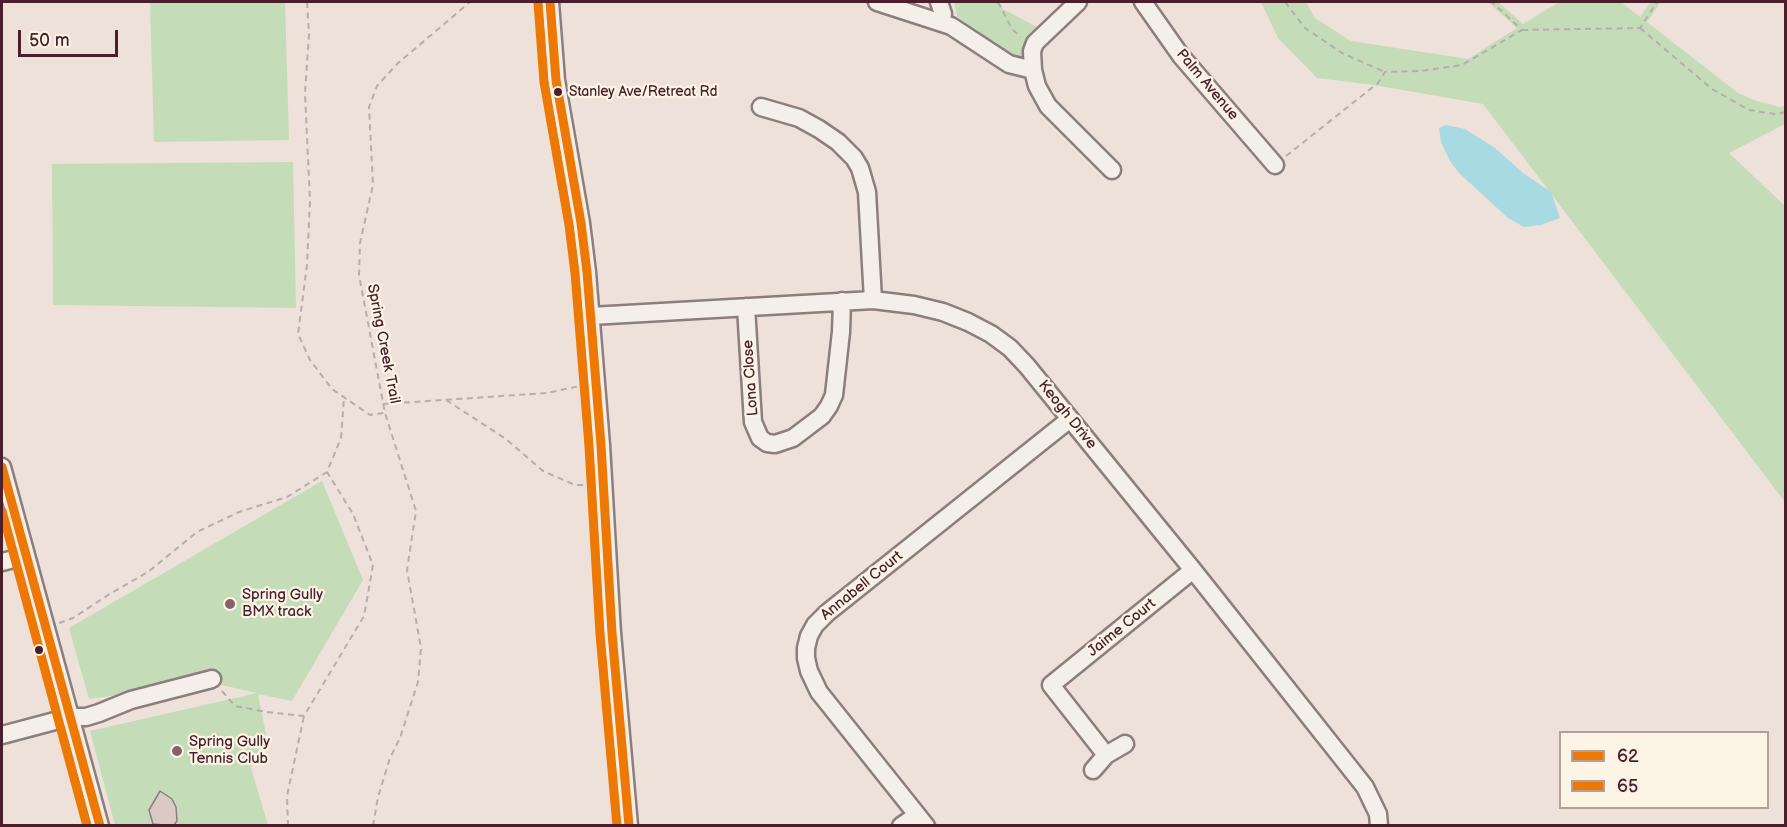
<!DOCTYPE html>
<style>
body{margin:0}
#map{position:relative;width:1787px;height:827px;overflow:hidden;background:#ede1d9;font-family:"Balsamiq Sans",sans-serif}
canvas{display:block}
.frame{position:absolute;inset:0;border:3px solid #4a1f2b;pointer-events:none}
.legend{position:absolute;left:1559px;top:731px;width:210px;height:78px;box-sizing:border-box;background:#fcf5e5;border:2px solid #b59f9b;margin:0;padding:8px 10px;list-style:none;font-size:18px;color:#4a1f2b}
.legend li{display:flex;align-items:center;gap:12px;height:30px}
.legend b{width:30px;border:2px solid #b59f9b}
.scale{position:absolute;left:18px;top:30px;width:100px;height:27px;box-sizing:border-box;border:3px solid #4a1f2b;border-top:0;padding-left:8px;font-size:18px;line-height:21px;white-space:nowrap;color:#4a1f2b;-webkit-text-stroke:4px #fcf5e5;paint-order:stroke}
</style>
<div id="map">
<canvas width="1787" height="827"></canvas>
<div class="frame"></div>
<ul class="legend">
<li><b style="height:8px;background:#ed7804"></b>62</li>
<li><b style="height:8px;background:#ed7804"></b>65</li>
</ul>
<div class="scale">50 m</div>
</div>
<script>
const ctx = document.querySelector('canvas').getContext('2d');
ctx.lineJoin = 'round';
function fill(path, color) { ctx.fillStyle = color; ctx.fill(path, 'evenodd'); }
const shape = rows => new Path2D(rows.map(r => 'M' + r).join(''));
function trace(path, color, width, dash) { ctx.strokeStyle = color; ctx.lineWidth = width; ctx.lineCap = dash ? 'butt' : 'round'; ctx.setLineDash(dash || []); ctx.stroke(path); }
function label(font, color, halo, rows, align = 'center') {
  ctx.font = font + ' "Balsamiq Sans",sans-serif'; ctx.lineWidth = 4.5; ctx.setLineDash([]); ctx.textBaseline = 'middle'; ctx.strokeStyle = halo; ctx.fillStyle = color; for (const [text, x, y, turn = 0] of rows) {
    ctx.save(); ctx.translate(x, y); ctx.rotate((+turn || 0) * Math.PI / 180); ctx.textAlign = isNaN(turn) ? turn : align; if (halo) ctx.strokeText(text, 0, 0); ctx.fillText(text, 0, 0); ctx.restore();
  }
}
fill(shape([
 [150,2,285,2,289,140,154,142],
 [954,2,1000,2,1003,9,1039,28,1034,34,1026,55,1016,59,1002,52,957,16],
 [1261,2,1306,2,1315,18,1351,41,1468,59,1517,28,1488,2,1498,2,1523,24,1559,2,1621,2,1640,17,1651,2,1661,2,1647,22,1738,93,1754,100,1779,107,1785,106,1785,124,1729,153,1785,206,1785,502,1483,104,1374,85,1317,78,1278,38],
 [293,162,296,308,53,305,52,164],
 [322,481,363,580,292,701,258,694,266,734,251,768,268,825,115,825,90,731,257,693,208,682,89,699,69,628]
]), '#c4ddb8');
fill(shape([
 [1446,125,1465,129,1495,148,1523,173,1551,192,1560,218,1541,225,1524,227,1508,218,1459,173,1450,161,1441,142,1439,128]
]), '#a7dae3');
const building = shape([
 [160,791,172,799,176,807,177,821,173,826,153,824,149,810,160,791]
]);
fill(building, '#dacac4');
trace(building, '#8c7e7d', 1.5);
const minor = shape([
 [550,2,556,80,581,223,587,272,601,445,612,633,629,826],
 [877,2,951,26,1009,64,1033,70],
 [939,2,943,14,941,22],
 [1078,2,1035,43,1032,51,1033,70,1037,86,1048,106,1112,170],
 [1143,2,1181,56,1275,165],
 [761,107,799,118,819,129,838,142,854,158,860,168,867,192,873,300],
 [746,307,753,422,760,438,767,443,775,444,793,438,822,416,829,406,834,395,841,332,842,301],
 [591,316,873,300,914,305,943,312,968,322,991,334,1010,348,1027,366,1193,570,1365,787,1378,814,1379,826],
 [2,467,100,826],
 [2,562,26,556],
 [2,735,70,717,86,717,99,713,131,700,212,679],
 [1106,755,1051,685,1193,570],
 [1093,770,1106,755,1125,744],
 [901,826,917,815],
 [926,826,819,692,809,671,806,658,806,648,809,636,815,625,827,613,1070,419]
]);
trace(minor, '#8c7e7d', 21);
trace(shape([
 [307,2,309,34,305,93,310,201,307,265,298,334,310,360,332,389,370,415,384,413],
 [998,2,1012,29,1021,37],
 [1285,2,1305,28,1342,53,1385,72],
 [1640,28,1712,89,1749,110,1775,114,1786,112],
 [1522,30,1640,28,1657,2],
 [1286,156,1378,83,1385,72,1420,71,1462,65,1522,30,1492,2],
 [446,400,506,439,543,471,575,485,588,485],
 [383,404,547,393,580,386],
 [59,623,73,618,108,595,148,572,197,532,239,512,287,497,327,472,341,438,344,398],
 [222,691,235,706,266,712,304,716,364,616,373,565,353,514,327,472],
 [288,826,287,796,304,716],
 [373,826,378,797,390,758,400,738,418,682,421,648,407,570,416,511,385,413,359,275,360,243,373,185,369,107,377,86,397,64,470,2]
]), '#b7aeab', 2, [6, 4.5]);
trace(minor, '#f4efe9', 16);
trace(shape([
 [550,2,556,80,581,223,587,272,601,445,612,633,629,826],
 [2,467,100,826]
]), '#ed7804', 9);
trace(shape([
 [538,3,544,82,569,225,575,273,589,446,600,634,617,826],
 [2,511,87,826]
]), '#ed7804', 9);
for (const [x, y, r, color] of [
 [558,92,5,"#4a1f2b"],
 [230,604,6,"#836368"],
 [39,650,5,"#4a1f2b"],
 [177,751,6,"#836368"]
]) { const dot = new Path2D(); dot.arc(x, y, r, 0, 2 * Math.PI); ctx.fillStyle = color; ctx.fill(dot); trace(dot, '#fcf5e5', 2); }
label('14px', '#4a1f2b', '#fcf5e5', [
 ["Stanley Ave/Retreat Rd",569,92]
], 'left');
label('15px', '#4a1f2b', '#fcf5e5', [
 ["Palm Avenue",1207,85,50],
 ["Spring Creek Trail",383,344,79],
 ["Lona Close",751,378,-94],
 ["Keogh Drive",1067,415,51],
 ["Annabell Court",862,586,-39],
 ["Jaime Court",1122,628,-39]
]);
label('15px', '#4a1f2b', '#fcf5e5', [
 ["Spring Gully",242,595],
 ["BMX track",242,612],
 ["Spring Gully",189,742],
 ["Tennis Club",189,759]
], 'left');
</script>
